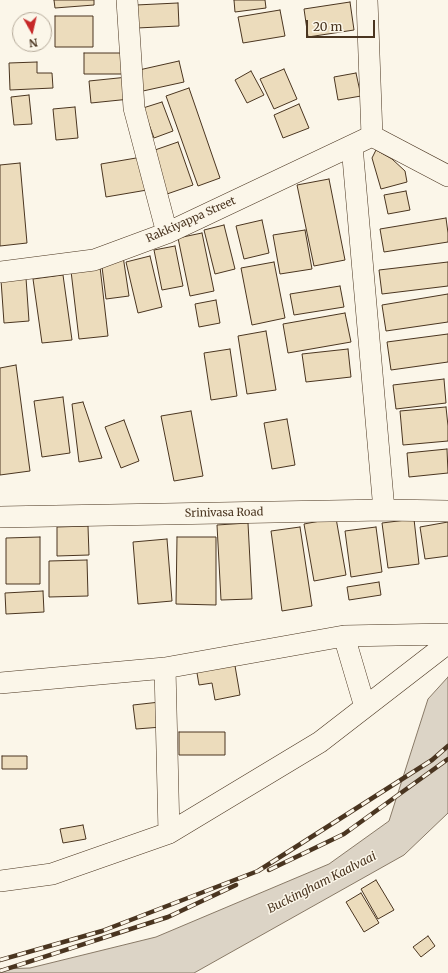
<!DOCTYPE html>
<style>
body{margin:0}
#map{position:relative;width:448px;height:973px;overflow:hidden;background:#fbf6e9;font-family:Merriweather,serif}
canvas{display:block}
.north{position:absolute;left:12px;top:12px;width:40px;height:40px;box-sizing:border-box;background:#fbf6e9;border:1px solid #b4a999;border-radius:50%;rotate:172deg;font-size:11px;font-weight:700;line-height:16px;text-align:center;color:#4a3520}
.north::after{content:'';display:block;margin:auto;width:14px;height:18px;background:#c62828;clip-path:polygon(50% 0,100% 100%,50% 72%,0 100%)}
.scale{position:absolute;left:306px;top:20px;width:69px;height:18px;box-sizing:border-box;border:2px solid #4a3520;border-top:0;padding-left:5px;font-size:12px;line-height:14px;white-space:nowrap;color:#4a3520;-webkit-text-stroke:3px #fbf6e9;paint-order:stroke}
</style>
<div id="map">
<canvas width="448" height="973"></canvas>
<div class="north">N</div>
<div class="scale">20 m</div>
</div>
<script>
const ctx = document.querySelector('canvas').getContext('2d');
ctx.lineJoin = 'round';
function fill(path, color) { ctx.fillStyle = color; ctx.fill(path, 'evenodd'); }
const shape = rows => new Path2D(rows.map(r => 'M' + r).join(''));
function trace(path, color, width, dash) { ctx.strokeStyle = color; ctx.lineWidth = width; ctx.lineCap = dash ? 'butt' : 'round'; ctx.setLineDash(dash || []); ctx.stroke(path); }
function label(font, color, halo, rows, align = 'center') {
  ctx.font = font + ' Merriweather,serif'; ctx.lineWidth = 3; ctx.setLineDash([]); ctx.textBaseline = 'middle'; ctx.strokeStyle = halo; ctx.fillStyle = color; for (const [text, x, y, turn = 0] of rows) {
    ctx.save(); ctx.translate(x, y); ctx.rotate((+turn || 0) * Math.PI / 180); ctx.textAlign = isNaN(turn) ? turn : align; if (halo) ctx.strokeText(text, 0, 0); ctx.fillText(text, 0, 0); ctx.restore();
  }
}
const water = shape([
 [448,677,448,813,404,855,194,973,0,973,0,969,30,968,156,937,329,864,389,821,428,699,448,677]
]);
fill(water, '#dcd4c6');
trace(water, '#887966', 1);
const building = shape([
 [54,0,94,0,94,5,55,8,54,0],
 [234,0,265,0,266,8,235,12,234,0],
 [350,2,354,30,308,37,304,9,350,2],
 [178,3,179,26,137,28,136,5,178,3],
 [280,10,285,36,243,43,238,17,280,10],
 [55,16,93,16,93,47,55,47,55,16],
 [84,53,123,53,123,74,84,74,84,53],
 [179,61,184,82,143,91,139,70,179,61],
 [37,62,37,73,52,73,53,88,10,90,9,63,37,62],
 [284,69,297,99,274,109,260,79,284,69],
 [251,71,264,95,247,103,235,80,251,71],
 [356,73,361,96,338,100,334,77,356,73],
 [128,77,130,99,91,103,89,81,128,77],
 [189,88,220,178,198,186,166,96,189,88],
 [29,95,32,124,14,125,11,97,29,95],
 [162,102,173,131,154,138,143,108,162,102],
 [299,104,309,128,283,138,274,115,299,104],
 [75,107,78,138,56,140,53,109,75,107],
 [178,142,193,185,167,194,152,151,178,142],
 [376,150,392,159,405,171,407,182,381,189,372,158,376,150],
 [142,157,147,190,106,197,101,164,142,157],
 [20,163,27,243,0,246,0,165,20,163],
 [329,179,345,260,314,266,297,185,329,179],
 [406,191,410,210,388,214,384,195,406,191],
 [446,218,448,233,448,242,384,252,380,229,446,218],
 [262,220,269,253,244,259,236,226,262,220],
 [224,225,235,269,215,274,204,230,224,225],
 [305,230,312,269,280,274,273,235,305,230],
 [202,233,214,291,190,296,178,238,202,233],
 [175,246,183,286,162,290,154,250,175,246],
 [123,256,129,296,106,299,101,259,123,256],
 [150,256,162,307,138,313,126,262,150,256],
 [274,262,285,318,252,325,241,268,274,262],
 [448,262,448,286,382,294,379,270,448,262],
 [100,267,108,336,79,339,71,271,100,267],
 [63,275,72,340,42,343,33,279,63,275],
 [26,278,29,321,4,323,1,280,26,278],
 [340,286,344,307,294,315,290,294,340,286],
 [448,294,448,322,386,331,382,305,448,294],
 [216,300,220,323,199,327,195,304,216,300],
 [345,313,351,342,288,353,283,324,345,313],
 [266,331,276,390,247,394,238,336,266,331],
 [448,334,448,362,391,370,387,342,448,334],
 [230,349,237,396,211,400,204,353,230,349],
 [348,349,351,377,306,382,302,354,348,349],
 [16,365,30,471,0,475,0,368,16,365],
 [444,379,446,403,396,409,393,385,444,379],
 [63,397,70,453,42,457,34,401,63,397],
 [83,402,102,458,79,462,72,404,83,402],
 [446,407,448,426,448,441,403,445,400,411,446,407],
 [191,411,203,476,174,481,161,416,191,411],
 [287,419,295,465,272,469,264,423,287,419],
 [124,420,139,461,121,468,105,427,124,420],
 [447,449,448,473,409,477,407,453,447,449],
 [336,518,346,575,314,581,304,524,336,518],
 [414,519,419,564,388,568,382,523,414,519],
 [448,522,448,556,425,559,420,527,448,522],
 [248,523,252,599,221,600,217,525,248,523],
 [88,526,89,555,57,556,57,527,88,526],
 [300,527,312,606,282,611,271,531,300,527],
 [376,527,382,572,351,577,345,531,376,527],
 [40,537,40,584,6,584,6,538,40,537],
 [177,537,216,537,216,605,176,604,177,537],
 [167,539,172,601,138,604,133,542,167,539],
 [87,560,88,596,49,597,49,561,87,560],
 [379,582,381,595,349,600,347,587,379,582],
 [43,591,44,612,6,614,5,593,43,591],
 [234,660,240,695,215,700,212,683,199,685,196,667,234,660],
 [160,702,162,727,136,729,133,705,160,702],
 [179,732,225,732,225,755,179,755,179,732],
 [2,756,27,756,27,769,2,769,2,756],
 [83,825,86,839,63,843,60,829,83,825],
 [376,880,394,910,378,919,361,889,376,880],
 [361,893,379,923,364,932,346,902,361,893],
 [428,936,435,946,421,957,413,947,428,936]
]);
fill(building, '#ecdcbc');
trace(building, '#4a3520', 1);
const street = shape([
 [127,0,134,108,167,233],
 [367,0,372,136],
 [372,136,448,176],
 [352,146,384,510],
 [0,272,94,260,167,233,372,136],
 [0,517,384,510,448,511],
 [344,636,448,634],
 [165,668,169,833],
 [0,683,165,668,344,636,365,707],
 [0,881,52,874,169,833,320,742,448,643]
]);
trace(street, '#4a3520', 22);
trace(street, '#fbf6e9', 21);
const rail = shape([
 [269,870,344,834,448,759],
 [0,960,102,931,258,871,432,760,448,746],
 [0,971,168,917,236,885]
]);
trace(rail, '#4a3520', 4.5);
trace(rail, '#fbf6e9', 3, [9]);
label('11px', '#4a3520', '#fbf6e9', [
 ["Rakkiyappa Street",191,220,-24],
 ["Srinivasa Road",224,513,-1]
]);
label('italic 12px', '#4a3520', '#fbf6e9', [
 ["Buckingham Kaalvaai",322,883,-27]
]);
</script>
